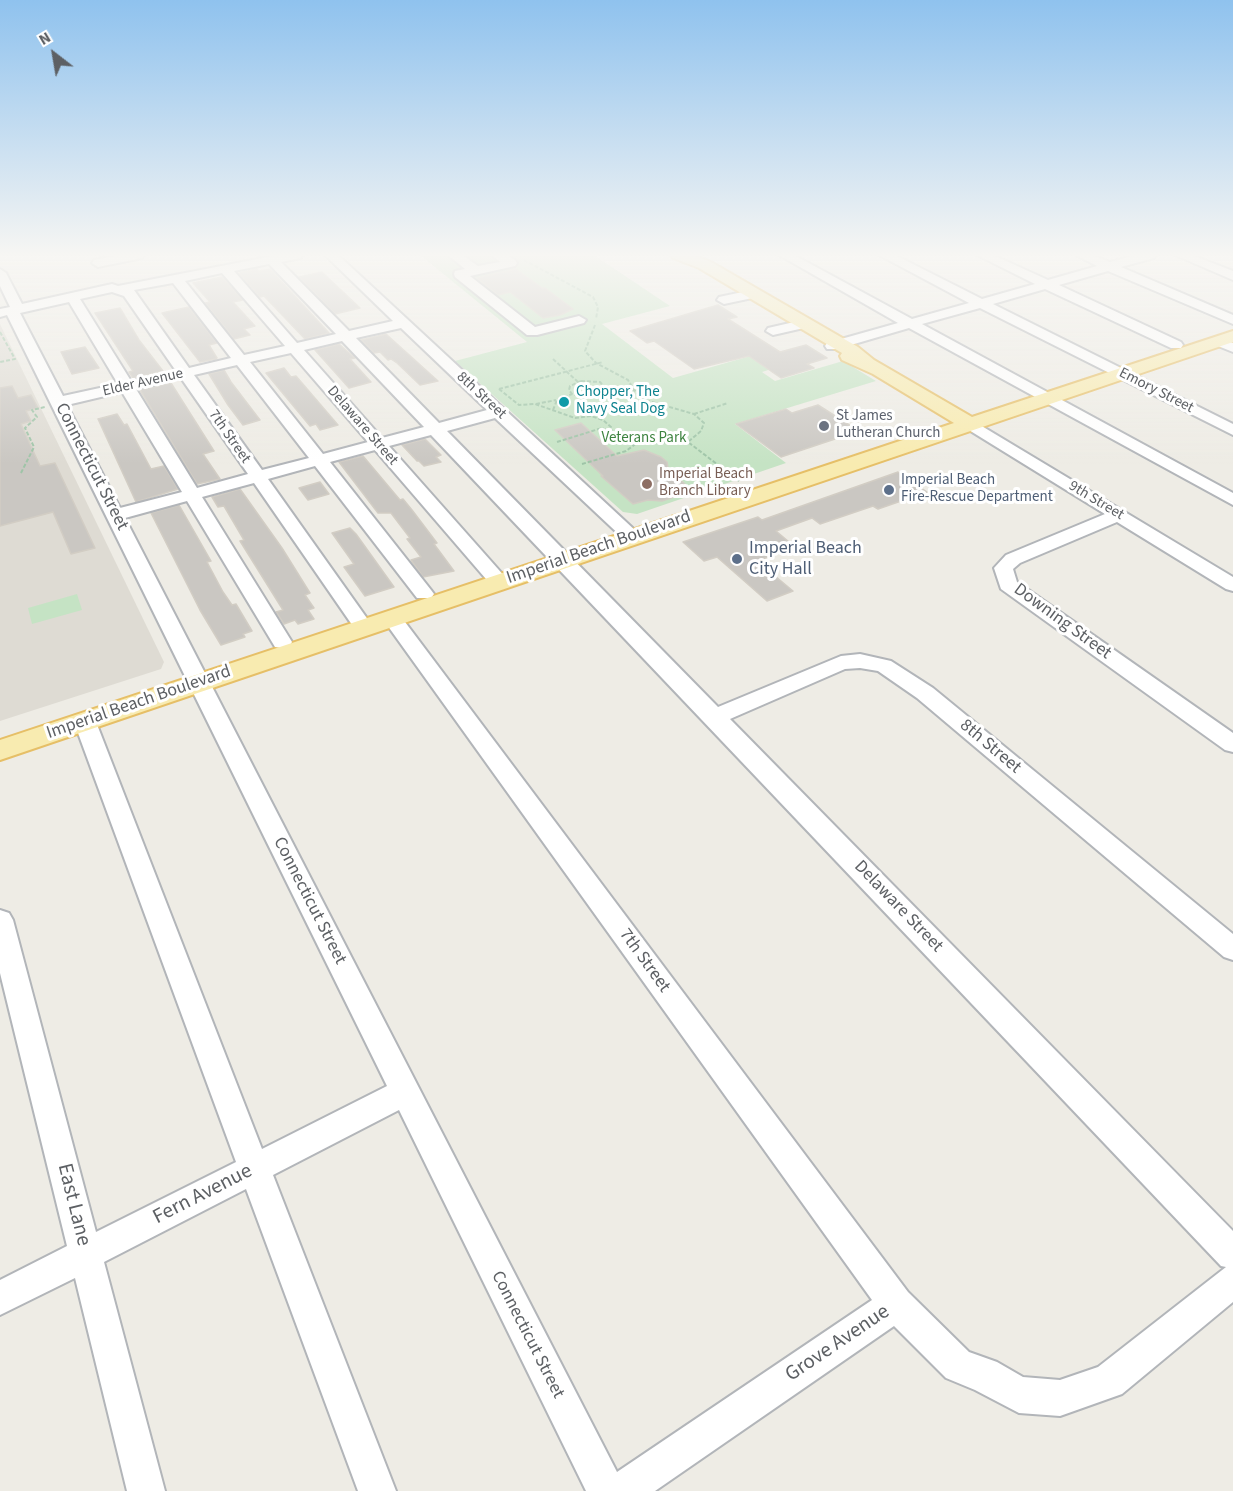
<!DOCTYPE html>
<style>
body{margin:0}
#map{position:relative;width:1233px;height:1491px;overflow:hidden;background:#eeece5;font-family:"Source Sans 3",sans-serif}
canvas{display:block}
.north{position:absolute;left:24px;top:24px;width:60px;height:60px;-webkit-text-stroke:4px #fff;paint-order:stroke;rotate:329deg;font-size:16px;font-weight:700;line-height:24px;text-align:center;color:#5d6064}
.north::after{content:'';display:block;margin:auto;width:21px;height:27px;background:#5d6064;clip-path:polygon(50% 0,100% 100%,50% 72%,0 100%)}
</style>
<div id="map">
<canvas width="1233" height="1491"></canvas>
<div class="north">N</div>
</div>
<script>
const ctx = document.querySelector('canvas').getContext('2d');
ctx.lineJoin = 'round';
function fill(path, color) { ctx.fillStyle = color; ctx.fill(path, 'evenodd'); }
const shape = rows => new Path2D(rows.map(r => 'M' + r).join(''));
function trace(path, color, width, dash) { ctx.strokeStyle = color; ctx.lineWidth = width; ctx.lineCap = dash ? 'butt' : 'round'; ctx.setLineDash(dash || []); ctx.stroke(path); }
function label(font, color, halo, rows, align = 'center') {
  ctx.font = font + ' "Source Sans 3",sans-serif'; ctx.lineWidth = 6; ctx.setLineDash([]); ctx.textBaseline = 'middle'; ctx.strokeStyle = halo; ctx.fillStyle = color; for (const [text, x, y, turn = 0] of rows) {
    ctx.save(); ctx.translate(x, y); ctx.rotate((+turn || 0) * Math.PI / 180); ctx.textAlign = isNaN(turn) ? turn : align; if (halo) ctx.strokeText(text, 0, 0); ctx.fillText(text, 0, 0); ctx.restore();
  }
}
fill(shape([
 [0,324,164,662,161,669,0,721]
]), '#dedbd3');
fill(shape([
 [420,255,594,255,670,306,602,324,673,378,761,353,781,366,762,372,775,381,843,361,876,381,735,424,786,463,637,514,623,512,455,361,527,342],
 [77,594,82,610,32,624,28,608]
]), '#c5e3c4');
const building = shape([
 [257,269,259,271,270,269,329,333,305,339,264,296,260,297,239,273,257,269],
 [516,269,542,288,545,288,573,309,560,315,543,318,510,292,498,295,477,278,516,269],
 [322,272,360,308,335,314,299,277,322,272],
 [222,277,243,300,233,302,255,326,244,329,250,335,234,339,205,303,210,302,193,283,222,277],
 [718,305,737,317,728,319,780,352,806,345,827,358,807,364,814,368,781,378,749,356,694,369,654,341,647,343,630,331,718,305],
 [189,307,217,343,209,345,217,358,216,359,200,362,162,313,189,307],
 [120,308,139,340,163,371,133,378,129,372,133,371,95,313,120,308],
 [386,334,438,381,420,385,397,363,391,359,388,360,380,352,374,353,361,340,386,334],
 [339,344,355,358,350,359,371,382,349,388,315,350,339,344],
 [85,347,99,368,72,374,61,352,85,347],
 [284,368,291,377,296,376,338,425,320,430,316,424,310,426,266,373,284,368],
 [224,370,231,382,260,420,243,425,228,405,209,374,224,370],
 [171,383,214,451,203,454,220,479,197,484,140,390,171,383],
 [12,386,18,398,31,395,38,408,26,411,31,421,21,424,40,466,55,463,95,548,71,554,53,512,0,526,0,388,12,386],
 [818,405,854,428,845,431,850,434,781,457,736,424,786,409,792,413,818,405],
 [117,414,124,425,127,424,151,469,164,466,178,489,136,502,98,419,117,414],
 [581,423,617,456,644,450,661,457,667,462,668,468,692,491,662,501,648,500,633,504,601,476,603,476,555,430,581,423],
 [425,439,441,455,436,457,441,462,424,466,419,461,417,461,402,445,425,439],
 [363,456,400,500,403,499,412,510,437,543,434,544,454,571,423,577,411,560,421,557,407,539,410,538,391,513,378,513,339,462,363,456],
 [898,472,927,492,878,509,873,506,820,524,812,518,776,531,795,547,757,561,793,591,767,601,717,557,704,561,683,542,758,517,762,520,898,472],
 [320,482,329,494,308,500,299,488,320,482],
 [240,489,282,548,310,593,305,595,314,608,308,610,314,619,298,624,295,620,284,624,276,612,283,610,240,541,244,540,224,506,218,507,212,497,240,489],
 [179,505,211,561,207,562,223,592,232,605,236,604,252,631,243,634,245,637,221,645,200,610,151,513,179,505],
 [350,528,356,534,394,587,365,596,344,567,354,564,332,533,350,528]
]);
fill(building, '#cac7c2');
trace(building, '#d2cdc4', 1.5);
const minor = shape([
 [119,255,144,255,142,258,98,267,92,263,94,260,119,255],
 [278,255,303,255,301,258,281,262,349,331,393,321,325,255,338,255,638,533,641,537,638,541,626,541,495,418,447,431,718,707,841,656,860,654,891,661,933,688,1233,934,1233,960,1224,957,917,698,878,671,860,668,845,669,730,719,1233,1231,1233,1302,1122,1394,1060,1416,1019,1413,975,1390,946,1378,894,1326,655,1491,586,1491,399,1110,273,1175,396,1491,358,1491,246,1189,104,1262,165,1491,127,1491,75,1278,0,1315,0,1280,67,1246,0,973,0,910,9,913,13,920,96,1232,236,1162,74,722,77,717,85,715,93,717,96,722,262,1149,387,1086,7,315,0,317,0,309,10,307,0,286,0,269,6,273,22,304,112,284,118,286,278,255],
 [269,264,336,334,297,343,234,271,269,264],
 [222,273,285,346,244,355,185,281,222,273],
 [173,283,231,358,189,368,134,290,173,283],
 [112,292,124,296,176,371,131,381,80,299,112,292],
 [69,302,118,384,63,396,20,313,69,302],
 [401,328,487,410,439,423,356,338,401,328],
 [342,341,424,427,382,438,304,350,342,341],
 [291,353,368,442,323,454,250,362,291,353],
 [237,365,309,458,262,470,194,375,237,365],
 [181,378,248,474,197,488,136,389,181,378],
 [122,392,182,492,120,508,67,405,122,392],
 [431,435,1221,1266,1226,1267,1098,1367,1060,1380,1023,1377,997,1362,969,1352,908,1292,399,614,385,614,382,618,385,622,872,1300,617,1472,125,518,187,501,275,647,282,648,289,647,292,642,202,497,254,483,357,632,364,634,371,632,374,628,371,624,268,479,315,466,417,598,431,598,434,594,431,590,330,462,375,450,492,586,506,586,509,582,506,578,389,446,431,435],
 [448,255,462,255,478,266,500,262,492,255,507,255,515,260,517,263,515,266,470,276,535,327,579,316,586,320,584,323,537,335,527,335,455,277,454,274,455,271,465,269,448,255],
 [779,255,794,255,912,319,969,303,879,255,895,255,982,299,1035,284,977,255,993,255,1048,280,1097,266,1076,255,1092,255,1110,262,1136,255,1156,255,1154,258,1121,267,1233,315,1233,324,1108,271,1059,285,1181,342,1183,345,1181,348,1171,348,1045,289,993,304,1233,424,1233,435,980,308,922,324,1233,493,1233,505,909,328,837,349,827,349,825,346,827,343,898,323,779,255],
 [1175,255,1192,255,1233,271,1233,280,1175,255],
 [752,290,759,294,757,297,724,304,717,300,719,297,752,290],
 [803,320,810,324,808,327,773,335,766,331,768,328,803,320],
 [1218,337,1233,343,1233,352,1213,344,1211,341,1218,337],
 [970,419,1233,577,1233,591,1226,589,1117,522,1020,563,1013,569,1017,582,1233,733,1233,752,1225,750,1001,589,994,568,1006,555,1105,514,964,427,962,424,964,421,970,419]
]);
const major = shape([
 [671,255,693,255,711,262,858,347,874,360,972,417,1233,331,1233,342,0,760,0,740,954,423,873,374,842,360,840,356,842,353,699,268,673,258,671,255]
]);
trace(minor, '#b2b5b9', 4);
trace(major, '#e6bf67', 4);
trace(shape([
 [524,260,593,297,598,307,596,319],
 [595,325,585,351,596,363,628,380,634,390,645,400,694,414,704,423,701,431,688,442,739,481],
 [0,332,15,359,0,362],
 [553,359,578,382],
 [581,381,600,382,606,389,604,394,583,398,572,394,569,390,570,386,581,381],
 [499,389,519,405,535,404,575,418,591,416,603,420,611,427,612,433,625,439,642,443,688,442],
 [499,389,603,362],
 [606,390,634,390],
 [536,404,556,400],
 [553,410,557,400,572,394],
 [694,414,728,403],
 [557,442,602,428,612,433],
 [582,464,626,451,638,442],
 [21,473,34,447,25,428,37,417,32,410,45,407]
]), '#9ec4a7', 2, [4, 2]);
fill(minor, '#fff');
fill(major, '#f8ebb0');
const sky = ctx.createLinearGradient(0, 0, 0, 464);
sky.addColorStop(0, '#8fc2ee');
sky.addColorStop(0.55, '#f7f6f3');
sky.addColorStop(1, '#f7f6f300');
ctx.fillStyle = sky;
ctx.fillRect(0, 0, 1233, 464);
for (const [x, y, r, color] of [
 [564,402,6,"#0f9aa8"],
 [824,426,6,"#6b7280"],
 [647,484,6,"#8d6e63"],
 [889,490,6,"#5c6f8a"],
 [737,559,6,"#5c6f8a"]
]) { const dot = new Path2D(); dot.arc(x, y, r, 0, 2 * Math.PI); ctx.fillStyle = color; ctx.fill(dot); trace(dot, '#fff', 2); }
label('15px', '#5d6064', '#fff', [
 ["Elder Avenue",143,383,-13],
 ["Emory Street",1156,391,27],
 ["8th Street",481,396,43],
 ["Delaware Street",362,426,49],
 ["7th Street",229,437,55],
 ["9th Street",1096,501,31]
]);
label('15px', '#0d838f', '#fff', [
 ["Chopper, The",576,393],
 ["Navy Seal Dog",576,410]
], 'left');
label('15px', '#5b616d', '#fff', [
 ["St James",836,417],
 ["Lutheran Church",836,434]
], 'left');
label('15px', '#3d833f', '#fff', [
 ["Veterans Park",644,439]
]);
label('15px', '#785e54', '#fff', [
 ["Imperial Beach",659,475],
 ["Branch Library",659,492]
], 'left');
label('15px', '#4e5e75', '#fff', [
 ["Imperial Beach",901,481],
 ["Fire-Rescue Department",901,498]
], 'left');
label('18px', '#5d6064', '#fff', [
 ["Connecticut Street",91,467,63],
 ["Imperial Beach Boulevard",599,548,-19],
 ["Downing Street",1062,622,36],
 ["Imperial Beach Boulevard",139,703,-19],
 ["8th Street",990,747,40],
 ["Connecticut Street",309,901,63],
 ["Delaware Street",898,907,46],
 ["7th Street",644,961,54],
 ["Connecticut Street",527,1335,63]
]);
label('18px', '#4e5e75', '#fff', [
 ["Imperial Beach",749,549],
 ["City Hall",749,570]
], 'left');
label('21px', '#5d6064', '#fff', [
 ["Fern Avenue",203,1195,-27],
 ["East Lane",73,1205,76],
 ["Grove Avenue",838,1344,-34]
]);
</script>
